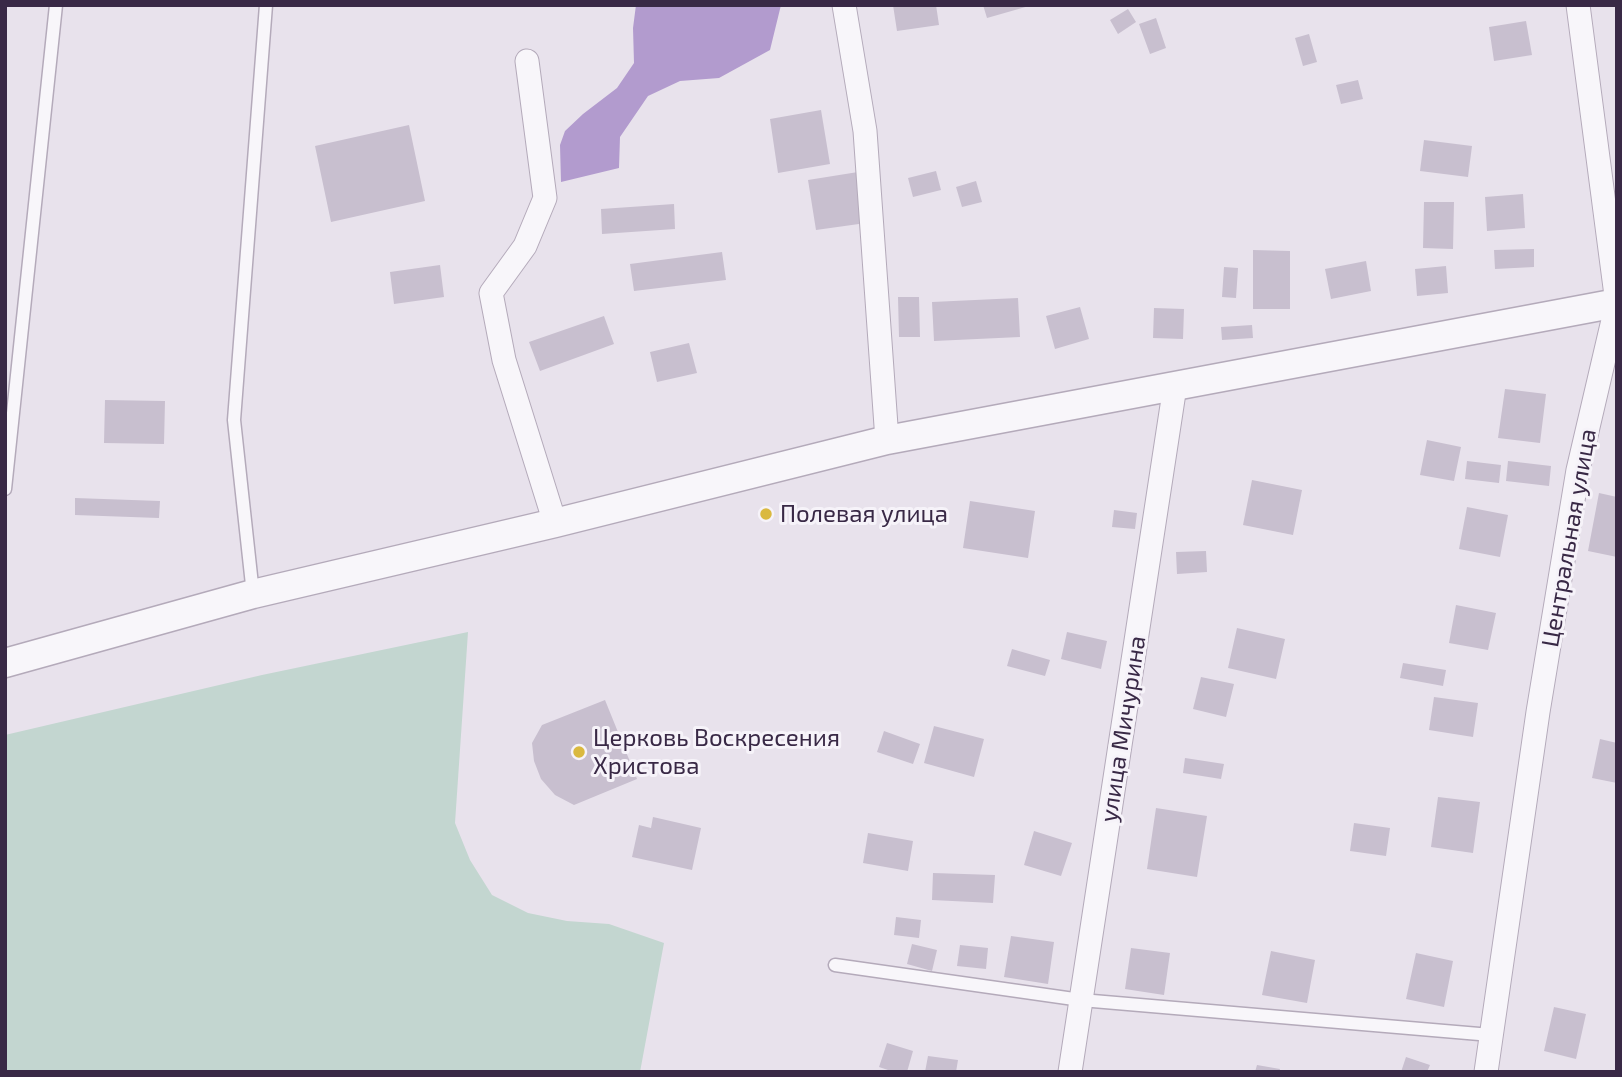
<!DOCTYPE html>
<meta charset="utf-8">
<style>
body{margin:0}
#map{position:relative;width:1622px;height:1077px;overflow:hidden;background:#e8e2ec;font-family:"Exo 2",sans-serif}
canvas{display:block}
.frame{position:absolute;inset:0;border:7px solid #392946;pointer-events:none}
</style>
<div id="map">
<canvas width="1622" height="1077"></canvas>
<div class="frame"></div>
</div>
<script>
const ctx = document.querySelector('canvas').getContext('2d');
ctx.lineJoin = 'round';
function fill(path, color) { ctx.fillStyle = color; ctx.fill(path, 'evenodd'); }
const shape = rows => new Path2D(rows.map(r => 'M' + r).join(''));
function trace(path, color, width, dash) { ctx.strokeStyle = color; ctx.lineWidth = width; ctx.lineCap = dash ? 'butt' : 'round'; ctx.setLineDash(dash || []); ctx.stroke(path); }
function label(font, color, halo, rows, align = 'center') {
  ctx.font = font + ' "Exo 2",sans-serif'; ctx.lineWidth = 6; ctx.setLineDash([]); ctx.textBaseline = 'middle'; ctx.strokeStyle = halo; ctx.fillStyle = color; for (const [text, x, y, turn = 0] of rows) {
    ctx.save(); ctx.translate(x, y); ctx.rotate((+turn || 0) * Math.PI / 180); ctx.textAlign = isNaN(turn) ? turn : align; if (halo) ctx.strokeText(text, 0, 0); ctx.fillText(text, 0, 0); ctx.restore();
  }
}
fill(shape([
 [468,632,455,823,470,860,492,895,528,913,567,921,609,924,664,943,640,1072,5,1072,5,735,262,675]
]), '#c3d6d0');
fill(shape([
 [636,5,781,5,770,50,719,78,680,81,648,96,620,137,619,168,561,182,560,145,565,131,583,114,617,88,634,63,633,28]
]), '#b29bce');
fill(shape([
 [893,5,936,5,939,25,897,31],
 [983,5,1029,5,1029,6,987,18],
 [1128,9,1136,22,1118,34,1110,20],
 [1156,18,1166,48,1150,54,1139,24],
 [1526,21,1532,55,1494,61,1489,27],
 [1309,34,1317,62,1303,66,1295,38],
 [1358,80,1363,99,1341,104,1336,85],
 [821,110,830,164,778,173,770,119],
 [409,125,425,201,331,222,315,146],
 [1424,140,1472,146,1468,177,1420,171],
 [936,171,941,190,913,197,908,178],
 [858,172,866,223,816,230,808,180],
 [976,181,982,202,962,207,956,187],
 [1523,194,1525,228,1487,231,1485,197],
 [1424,202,1454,202,1453,249,1423,248],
 [674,204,675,229,602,234,601,209],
 [1534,249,1534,267,1495,269,1494,250],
 [1253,250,1290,251,1290,309,1253,309],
 [722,252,726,280,634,291,630,264],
 [1366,261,1371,291,1331,299,1325,269],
 [440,265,444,297,394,304,390,272],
 [1446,266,1448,293,1417,296,1415,269],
 [1224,267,1238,268,1236,298,1222,297],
 [898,297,919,297,920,337,899,337],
 [1018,298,1020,337,934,341,932,302],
 [1080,307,1089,339,1055,349,1046,316],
 [1154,308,1184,309,1183,339,1153,338],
 [604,316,614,344,540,371,529,342],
 [1252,325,1253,338,1222,340,1221,327],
 [689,343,697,373,657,382,650,352],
 [1505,389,1546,394,1540,443,1498,438],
 [105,400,165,401,164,444,104,443],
 [1427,440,1461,447,1454,481,1420,475],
 [1467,461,1501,465,1499,483,1465,479],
 [1508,461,1551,466,1549,486,1506,481],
 [1252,480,1302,490,1293,535,1243,525],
 [1599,493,1617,497,1617,557,1588,551],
 [75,498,160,501,159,518,75,515],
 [970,501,1035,511,1028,558,963,548],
 [1467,507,1508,515,1500,557,1459,549],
 [1114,510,1137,513,1135,529,1112,527],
 [1206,551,1207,572,1177,574,1176,552],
 [1456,605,1496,613,1488,650,1449,643],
 [1237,628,1285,639,1276,679,1228,668],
 [1067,632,1107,641,1101,669,1061,659],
 [1012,649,1050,660,1045,676,1007,666],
 [1403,663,1446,670,1443,686,1400,678],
 [1201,677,1234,684,1226,717,1193,709],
 [1434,697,1478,703,1473,737,1429,730],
 [605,700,637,779,574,805,555,795,541,779,534,761,532,743,542,725],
 [934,726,984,739,974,777,924,763],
 [884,731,920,744,913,764,877,752],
 [1600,739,1617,743,1617,783,1592,778],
 [1185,758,1224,764,1221,779,1183,773],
 [1438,797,1480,802,1473,853,1431,847],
 [1156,808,1207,816,1197,877,1147,869],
 [653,817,701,828,692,870,632,857,639,825,651,828],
 [1354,823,1390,828,1386,856,1350,851],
 [1034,831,1072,843,1061,876,1024,865],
 [868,833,913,841,908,871,863,863],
 [933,873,995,875,993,903,932,900],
 [896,917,921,920,919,938,894,935],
 [1011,936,1054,942,1048,984,1004,977],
 [912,944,937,950,932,971,907,964],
 [960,945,988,948,986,969,957,966],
 [1131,948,1170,953,1164,995,1125,989],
 [1271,951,1315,960,1307,1003,1262,995],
 [1416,953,1453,961,1444,1007,1406,999],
 [1554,1007,1586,1014,1576,1059,1544,1051],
 [887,1043,913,1051,907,1072,894,1072,879,1067],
 [928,1056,958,1060,956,1072,925,1072],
 [1406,1057,1430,1065,1427,1072,1401,1072],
 [1257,1065,1280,1069,1279,1072,1255,1072]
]), '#c8bfcf');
const service = shape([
 [5,489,56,5],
 [253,594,234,420,266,5],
 [835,965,1081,1000,1491,1035]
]);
const minor = shape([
 [844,5,865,131,887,440],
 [527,61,545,198,525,246,491,293,504,360,555,523],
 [1070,1072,1175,386],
 [1486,1072,1538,712,1578,470,1617,303,1578,5]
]);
const tertiary = shape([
 [5,663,253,594,555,523,887,440,1617,303]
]);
trace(service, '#b4aaba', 15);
trace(minor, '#b4aaba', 25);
trace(tertiary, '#b4aaba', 31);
trace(service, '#f8f6fa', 12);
trace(minor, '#f8f6fa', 23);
trace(tertiary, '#f8f6fa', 28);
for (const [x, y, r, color] of [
 [766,514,7,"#dab93f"],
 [579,752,7,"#dab93f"]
]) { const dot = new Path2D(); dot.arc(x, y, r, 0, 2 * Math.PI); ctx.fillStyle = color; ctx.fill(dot); trace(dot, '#f6f3f9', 2.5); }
label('24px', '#392946', '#f6f3f9', [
 ["Полевая улица",780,514],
 ["Церковь Воскресения",593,738],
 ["Христова",593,766]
], 'left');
label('24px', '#392946', '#f6f3f9', [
 ["Центральная улица",1569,538,-80],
 ["улица Мичурина",1123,729,-81]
]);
</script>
